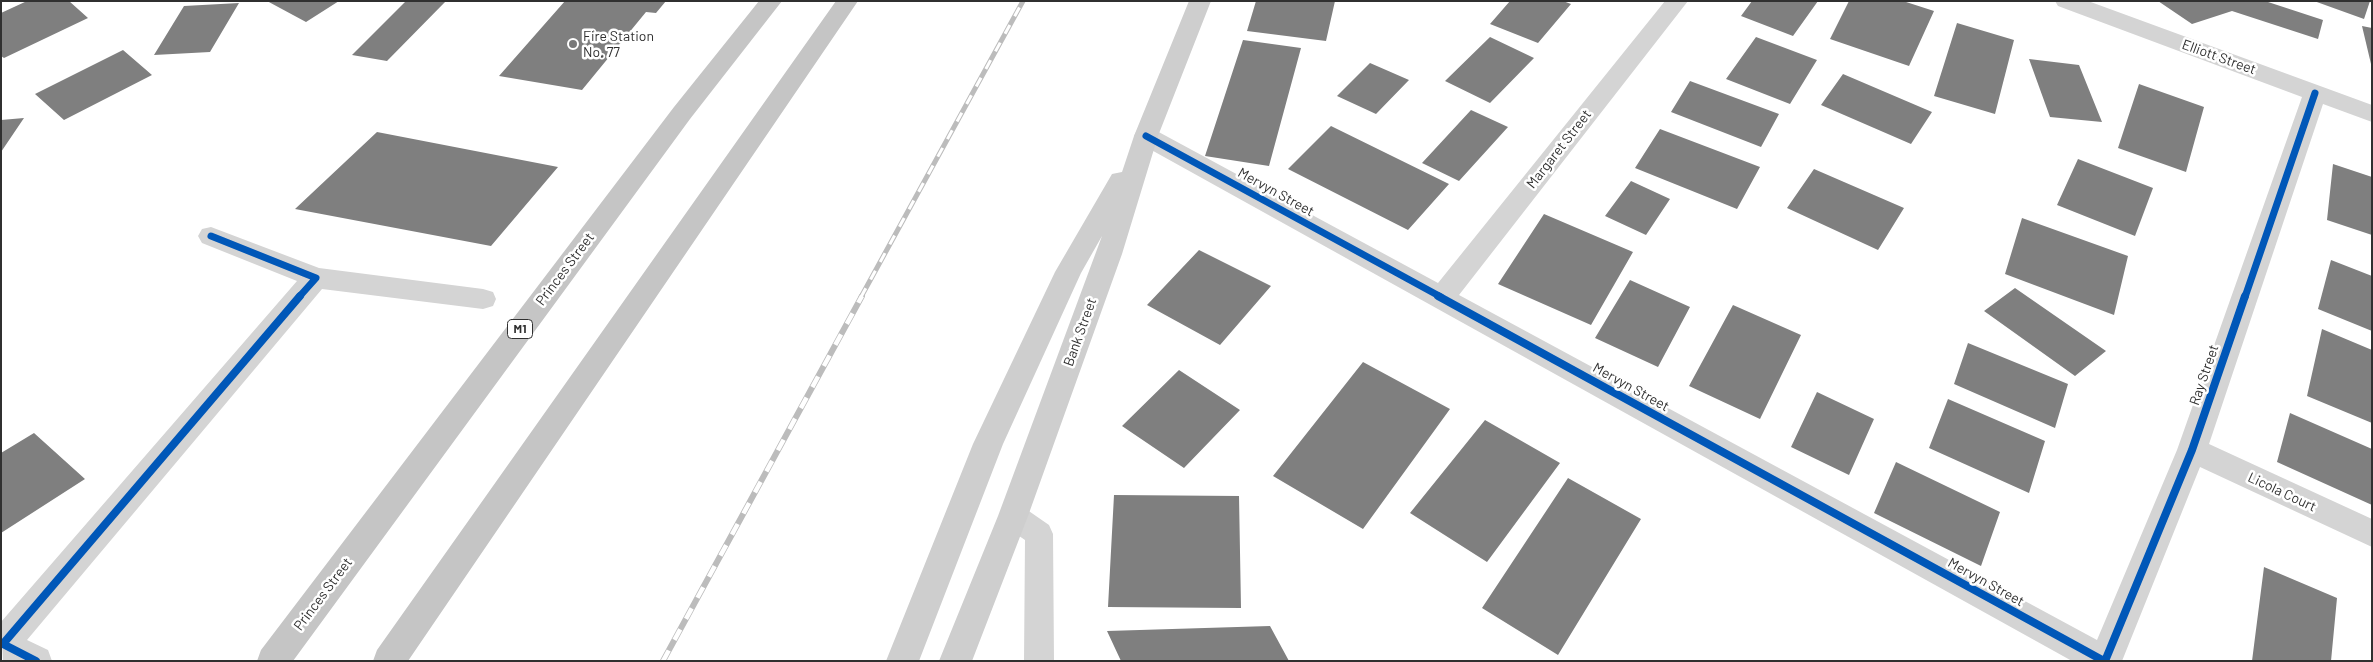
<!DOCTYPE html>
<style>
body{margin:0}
#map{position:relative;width:2373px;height:662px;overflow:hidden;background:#fff;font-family:Barlow,sans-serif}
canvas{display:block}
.frame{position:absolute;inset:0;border:2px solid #303030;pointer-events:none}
</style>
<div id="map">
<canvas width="2373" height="662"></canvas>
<div class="frame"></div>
</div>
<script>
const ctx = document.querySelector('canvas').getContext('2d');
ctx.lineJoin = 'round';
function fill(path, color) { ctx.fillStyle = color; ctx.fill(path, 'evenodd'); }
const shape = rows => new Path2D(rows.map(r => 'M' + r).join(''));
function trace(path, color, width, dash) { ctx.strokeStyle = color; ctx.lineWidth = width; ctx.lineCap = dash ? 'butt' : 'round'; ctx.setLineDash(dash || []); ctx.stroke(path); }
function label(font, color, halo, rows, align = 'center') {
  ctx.font = font + ' Barlow,sans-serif'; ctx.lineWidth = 5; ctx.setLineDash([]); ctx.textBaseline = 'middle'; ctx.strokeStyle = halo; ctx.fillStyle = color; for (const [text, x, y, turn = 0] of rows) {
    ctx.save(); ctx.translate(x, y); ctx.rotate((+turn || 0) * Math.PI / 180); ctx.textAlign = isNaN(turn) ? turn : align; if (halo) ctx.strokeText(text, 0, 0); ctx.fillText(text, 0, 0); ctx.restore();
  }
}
fill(shape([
 [27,1,69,1,88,18,4,58,1,56,1,13],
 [267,1,339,1,306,22],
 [406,1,446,1,387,61,352,55],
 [565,1,666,1,656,13,646,12,582,90,499,76],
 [1256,1,1335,1,1326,41,1247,31],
 [1510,1,1563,1,1571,4,1538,43,1490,24],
 [1752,1,1818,1,1793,36,1741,16],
 [1849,1,1903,1,1934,11,1909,66,1830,39],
 [2158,1,2265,1,2323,20,2318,39,2232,11,2192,24],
 [2314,1,2370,1,2364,19],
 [239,3,210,52,154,55,184,6],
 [1957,23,2014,40,1995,114,1934,96],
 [2362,26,2372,28,2372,64,2371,64],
 [1490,37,1534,58,1490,103,1445,81],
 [1756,37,1817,60,1790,104,1726,79],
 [1243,40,1301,48,1269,166,1205,156],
 [123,50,152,75,64,120,35,94],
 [2029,59,2079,65,2102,122,2050,117],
 [1370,63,1409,80,1376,114,1337,96],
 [1843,74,1932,112,1911,144,1821,105],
 [1690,81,1779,114,1761,147,1671,112],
 [2139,84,2204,107,2186,172,2118,148],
 [1471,110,1508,127,1459,181,1422,163],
 [24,118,1,152,1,120],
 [1331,126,1449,184,1408,230,1288,169],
 [1660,129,1760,167,1737,209,1635,168],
 [377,132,558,167,491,246,295,209],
 [2078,159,2153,188,2135,236,2057,205],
 [2333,164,2372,177,2372,235,2327,220],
 [1814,169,1904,208,1878,250,1787,208],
 [1631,181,1670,199,1646,235,1605,216],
 [1544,214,1633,252,1591,325,1498,284],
 [2022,218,2128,256,2114,315,2005,274],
 [1199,250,1271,286,1220,345,1147,305],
 [2331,260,2372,276,2372,331,2318,309],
 [1630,280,1690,307,1658,367,1595,338],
 [2015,288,2106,351,2075,376,1984,311],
 [1733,305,1801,335,1760,419,1689,386],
 [2322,329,2372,350,2372,423,2307,396],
 [1968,343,2068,384,2055,428,1954,384],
 [1363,362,1450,409,1363,529,1273,476],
 [1179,370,1240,410,1184,468,1122,426],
 [1817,392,1874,419,1849,475,1791,447],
 [1948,399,2045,441,2029,493,1929,448],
 [2290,413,2372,449,2372,505,2277,462],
 [1485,420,1560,463,1487,562,1410,513],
 [34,433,85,479,1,533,1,453],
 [1896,462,2000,512,1981,566,1874,513],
 [1568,478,1641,519,1558,655,1482,608],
 [1114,495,1239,496,1241,608,1108,607],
 [2264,567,2337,598,2331,661,2252,661],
 [1270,626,1289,661,1121,661,1107,631]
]), '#7f7f7f');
fill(shape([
 [1013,504,1023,507,1049,525,1053,534,1054,661,1024,661,1025,540,1003,525,999,516,1003,507,1013,504]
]), '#d4d4d4');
fill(shape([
 [1665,1,1688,1,1459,295,2097,640,2177,450,2302,97,2058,6,2055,1,2088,1,2372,105,2372,122,2323,104,2209,444,2372,519,2372,547,2200,467,2122,661,2072,661,1137,142,1134,136,1137,130,1146,128,1155,130,1438,283,1665,1],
 [211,227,319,268,483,289,493,292,496,299,493,306,483,309,322,289,27,640,48,650,52,661,3,661,1,622,297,281,202,243,198,236,202,229,211,227]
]), '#d4d4d4');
fill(shape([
 [1189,1,1211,1,1158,136,1122,254,1028,516,972,661,939,661,998,516,1102,236,1081,273,1003,444,919,661,886,661,973,444,1055,272,1112,174,1122,172,1134,136,1189,1]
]), '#cecece');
fill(shape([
 [759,1,782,1,690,119,293,661,257,661,261,650,674,107,759,1],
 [836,1,858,1,408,661,373,661,377,650,836,1]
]), '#c5c5c5');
const railFar1 = shape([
 [861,297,1023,1]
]);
const rail = shape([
 [663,661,862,296]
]);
trace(railFar1, '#bcbcbc', 5);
trace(rail, '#bcbcbc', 6);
trace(railFar1, '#fff', 3, [10]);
trace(rail, '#fff', 4.5, [12]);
trace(shape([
 [1146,136,1441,297],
 [211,236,316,278,299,297],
 [2245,297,2315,93]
]), '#0057b8', 7);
trace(shape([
 [1438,296,2104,661],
 [36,661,3,644,300,296],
 [2105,661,2192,450,2245,296]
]), '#0057b8', 8);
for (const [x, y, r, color] of [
 [573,44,5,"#787878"]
]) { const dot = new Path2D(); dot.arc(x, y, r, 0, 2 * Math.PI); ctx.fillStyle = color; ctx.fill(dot); trace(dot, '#fff', 2); }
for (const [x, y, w] of [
 [520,329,25]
]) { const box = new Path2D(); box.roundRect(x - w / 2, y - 9.5, w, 19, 4); ctx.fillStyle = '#fff'; ctx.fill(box); trace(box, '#303030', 1); }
label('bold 12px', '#303030', null, [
 ["M1",520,329]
]);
label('14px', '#303030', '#fff', [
 ["Fire Station",583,36],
 ["No. 77",583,52]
], 'left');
label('14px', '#303030', '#fff', [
 ["Elliott Street",2219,57,20],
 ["Margaret Street",1559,149,-52],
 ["Mervyn Street",1276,192,29],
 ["Princes Street",565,269,-53],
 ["Bank Street",1080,332,-70],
 ["Ray Street",2204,375,-71],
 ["Mervyn Street",1631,387,29],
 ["Licola Court",2282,492,25],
 ["Mervyn Street",1986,582,29],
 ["Princes Street",323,594,-53]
]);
</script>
